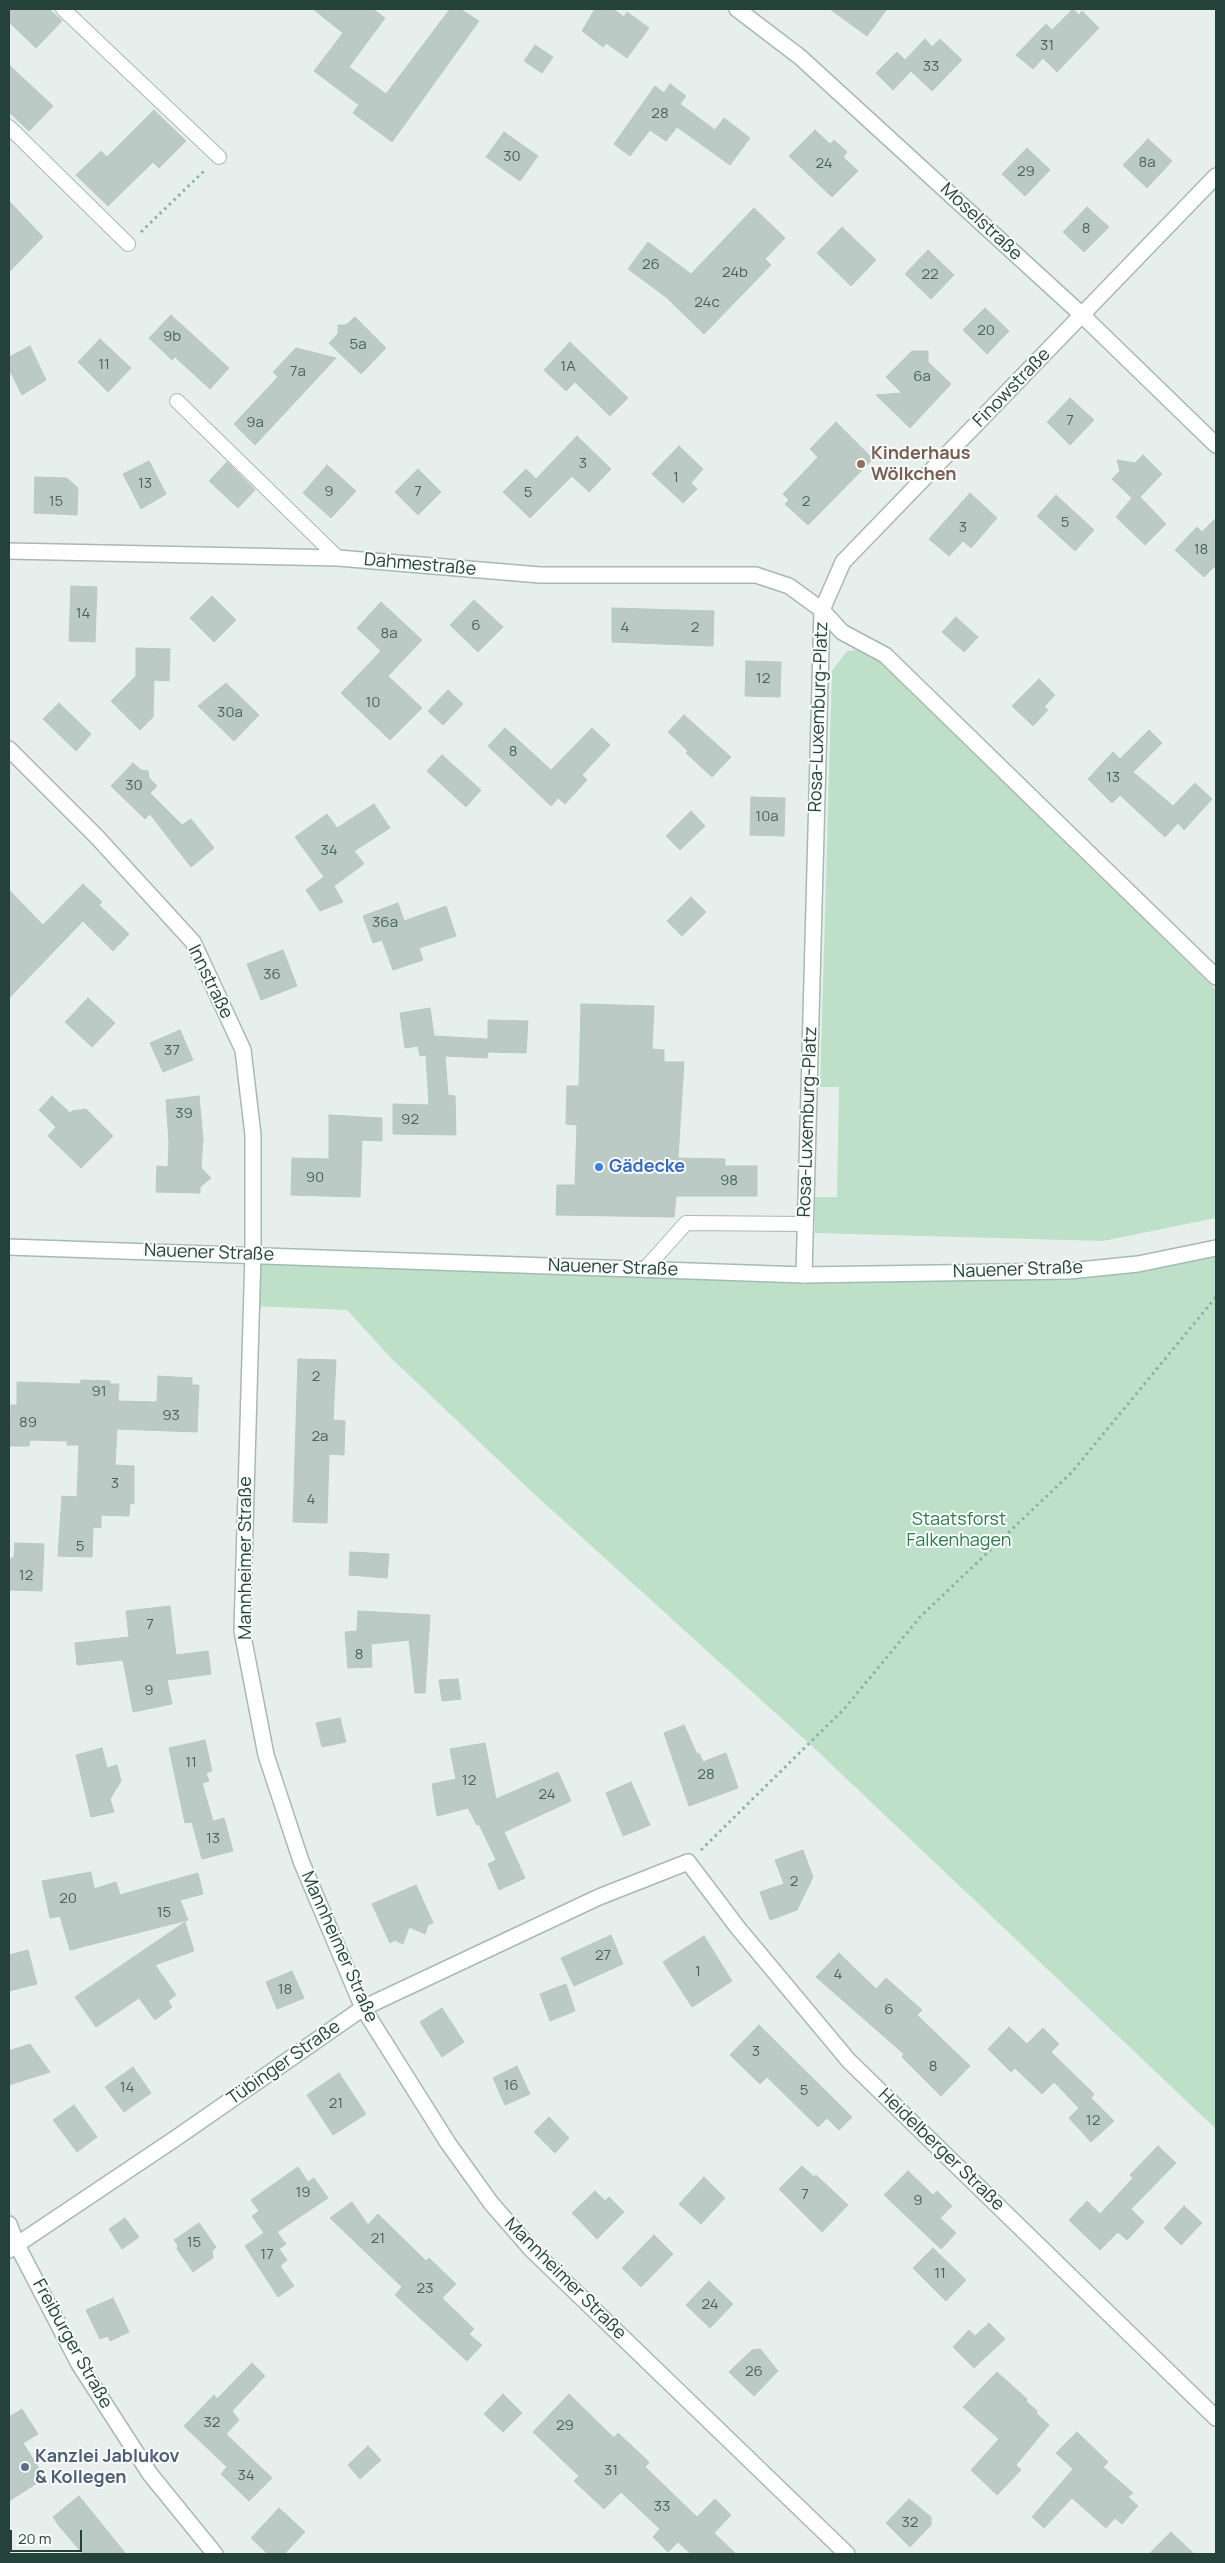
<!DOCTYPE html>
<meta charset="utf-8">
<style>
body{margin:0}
#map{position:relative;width:1225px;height:2563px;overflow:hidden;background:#e6efeb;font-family:Manrope,sans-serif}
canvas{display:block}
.frame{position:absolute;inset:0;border:10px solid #24423a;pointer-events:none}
.scale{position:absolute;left:10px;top:2530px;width:72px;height:22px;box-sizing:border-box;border:2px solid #24423a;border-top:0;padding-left:6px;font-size:15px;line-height:18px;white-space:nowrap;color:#24423a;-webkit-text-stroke:4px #f7fbf9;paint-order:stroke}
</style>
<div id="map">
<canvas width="1225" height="2563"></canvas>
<div class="frame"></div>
<div class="scale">20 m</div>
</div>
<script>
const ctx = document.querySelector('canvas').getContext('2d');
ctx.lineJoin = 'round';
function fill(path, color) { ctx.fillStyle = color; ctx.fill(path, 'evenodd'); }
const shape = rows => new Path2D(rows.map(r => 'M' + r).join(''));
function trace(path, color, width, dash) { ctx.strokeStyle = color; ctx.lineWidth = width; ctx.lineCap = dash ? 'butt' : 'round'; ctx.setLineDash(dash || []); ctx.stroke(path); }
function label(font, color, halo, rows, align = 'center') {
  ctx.font = font + ' Manrope,sans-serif'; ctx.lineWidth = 4; ctx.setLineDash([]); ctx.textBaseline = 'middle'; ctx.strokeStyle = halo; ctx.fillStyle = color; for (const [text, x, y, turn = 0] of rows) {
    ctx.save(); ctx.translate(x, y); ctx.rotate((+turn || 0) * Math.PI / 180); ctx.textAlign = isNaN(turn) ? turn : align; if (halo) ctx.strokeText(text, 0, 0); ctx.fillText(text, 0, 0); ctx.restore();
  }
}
fill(shape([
 [870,649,1216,990,1216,1218,1103,1241,815,1233,815,1197,837,1197,839,1087,820,1087,832,671,847,651],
 [1216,1248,1216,2129,814,1748,532,1492,390,1357,347,1310,252,1306,253,1254,645,1269,1069,1271]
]), '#bfe0c8');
const building = shape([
 [9,9,49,9,62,21,36,48,9,22,9,9],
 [313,9,373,9,385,18,349,67,386,94,450,9,460,9,479,21,392,142,353,113,359,105,314,71,343,33,313,9],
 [595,9,613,9,624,17,627,12,649,28,627,58,606,43,603,47,582,31,595,9],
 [830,9,887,9,867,36,830,9],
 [1073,9,1079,15,1082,11,1099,28,1057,72,1043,58,1033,69,1016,55,1046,24,1052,30,1073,9],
 [925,39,932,47,940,39,962,60,932,91,911,71,893,90,876,73,897,52,905,60,925,39],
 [535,45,553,57,542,73,524,61,535,45],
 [9,65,53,106,29,131,9,112,9,65],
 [670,84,686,96,680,104,715,130,724,118,750,138,730,165,677,127,666,141,650,130,630,156,614,144,655,86,664,93,670,84],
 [154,110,186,141,159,168,153,162,108,206,76,175,101,151,107,157,154,110],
 [815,130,830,144,834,140,847,152,843,157,858,171,832,197,789,156,815,130],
 [504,132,538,156,520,181,486,157,504,132],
 [1148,139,1172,161,1147,188,1123,165,1148,139],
 [1027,148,1050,170,1025,196,1002,174,1027,148],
 [9,201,43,237,9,272,9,201],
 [1087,207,1109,227,1084,252,1063,232,1087,207],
 [754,208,785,238,765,259,771,265,704,334,666,297,628,269,648,242,691,274,754,208],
 [842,227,876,260,851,286,817,253,842,227],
 [928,250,954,275,931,299,905,274,928,250],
 [985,308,1009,331,987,354,963,330,985,308],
 [171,315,229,368,210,389,175,357,172,360,149,338,171,315],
 [355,317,386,348,361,374,329,343,338,334,338,325,346,325,355,317],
 [100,339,131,368,108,392,78,362,100,339],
 [570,342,628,398,610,416,575,382,566,391,544,370,570,342],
 [30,346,46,380,22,395,9,369,9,357,30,346],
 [296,348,336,358,255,445,234,424,278,377,273,372,296,348],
 [912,351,928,351,928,362,951,384,910,428,876,395,902,393,886,377,912,351],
 [1070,398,1094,420,1070,445,1047,422,1070,398],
 [836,422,873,459,808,525,785,504,789,500,783,494,818,457,810,449,836,422],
 [577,436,611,469,589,492,572,476,530,518,503,492,526,469,536,479,577,436],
 [679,446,703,469,691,483,697,489,683,503,652,474,679,446],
 [1143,455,1162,474,1140,497,1166,524,1145,545,1116,517,1132,498,1112,479,1120,471,1117,460,1135,463,1143,455],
 [149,461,166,494,141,509,123,474,149,461],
 [227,462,255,490,238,508,209,481,227,462],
 [327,465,356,491,331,518,303,493,327,465],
 [418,469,441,492,418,515,395,492,418,469],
 [35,477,67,478,78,488,77,515,34,513,35,477],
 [970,493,997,518,971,548,963,541,949,556,929,539,970,493],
 [1056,495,1094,530,1075,551,1037,516,1056,495],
 [1216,518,1216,565,1204,577,1175,550,1197,527,1202,532,1216,518],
 [71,586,97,587,95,642,69,641,71,586],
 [212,596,236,620,214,642,190,618,212,596],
 [474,600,503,627,478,652,450,625,474,600],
 [381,602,422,640,388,676,422,708,390,740,341,693,381,651,357,628,381,602],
 [612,608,714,611,713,646,612,642,612,608],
 [956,617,978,637,964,652,942,632,956,617],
 [136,648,170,649,169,681,154,680,153,717,140,730,111,701,136,676,136,648],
 [746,661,781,662,780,697,745,696,746,661],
 [1039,679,1055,695,1044,707,1048,710,1033,726,1012,706,1039,679],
 [226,683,259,715,234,741,198,706,226,683],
 [448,690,463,704,443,725,428,711,448,690],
 [59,703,91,734,76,751,43,719,59,703],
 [684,715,731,757,712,777,686,753,688,751,668,732,684,715],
 [505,728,551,770,592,728,610,745,582,775,587,780,565,804,558,798,551,806,488,746,505,728],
 [1149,730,1162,743,1133,772,1173,806,1195,783,1212,799,1184,830,1178,823,1165,837,1120,795,1112,803,1088,779,1113,752,1120,759,1149,730],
 [442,755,481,790,466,807,427,771,442,755],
 [133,763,141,770,148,771,149,778,157,786,150,793,182,825,191,819,214,848,191,867,150,814,145,819,111,786,133,763],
 [751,797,785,798,784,836,750,835,751,797],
 [374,804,390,828,354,851,364,864,334,886,343,902,320,911,306,890,324,877,295,837,327,814,337,828,374,804],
 [691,811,705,826,680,850,666,836,691,811],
 [83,884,102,902,99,905,129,934,113,951,83,921,9,998,9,890,43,925,83,884],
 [691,897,706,912,682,936,667,921,691,897],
 [398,903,404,921,446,906,456,936,419,948,423,960,393,970,382,940,373,943,363,916,398,903],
 [283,950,297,986,261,1000,247,964,283,950],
 [88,998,115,1023,92,1047,65,1022,88,998],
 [581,1004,654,1006,652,1049,664,1050,664,1062,684,1062,678,1158,725,1159,725,1166,757,1166,757,1196,676,1196,674,1217,556,1215,557,1185,575,1185,577,1125,566,1124,567,1086,579,1086,581,1004],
 [430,1008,434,1036,488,1039,488,1020,528,1021,526,1053,488,1052,487,1058,445,1056,448,1095,455,1096,456,1135,393,1134,393,1104,429,1105,426,1055,420,1056,418,1046,405,1048,400,1013,430,1008],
 [180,1030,193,1060,163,1072,150,1043,180,1030],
 [52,1096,70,1113,72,1111,86,1109,113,1136,81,1168,48,1136,56,1127,39,1110,52,1096],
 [199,1096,203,1140,201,1168,211,1178,200,1187,200,1193,156,1192,157,1166,168,1167,169,1142,166,1100,199,1096],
 [329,1115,382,1118,382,1141,362,1140,360,1197,291,1195,292,1158,329,1159,329,1115],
 [298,1359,336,1360,333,1420,345,1421,344,1455,329,1454,327,1523,293,1522,298,1359],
 [158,1376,192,1378,192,1385,199,1385,197,1432,117,1429,115,1465,134,1466,134,1504,130,1503,129,1516,101,1515,101,1528,93,1527,92,1557,58,1556,62,1496,77,1497,79,1445,67,1445,67,1441,30,1440,29,1446,10,1446,11,1405,17,1405,17,1382,80,1384,81,1380,110,1381,110,1384,119,1384,118,1401,157,1402,158,1376],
 [15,1543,44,1544,42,1591,9,1590,9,1561,14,1556,15,1543],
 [350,1552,389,1554,387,1578,349,1575,350,1552],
 [170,1606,176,1655,208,1651,211,1674,167,1680,172,1704,133,1712,123,1660,77,1665,75,1643,129,1637,126,1611,170,1606],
 [358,1611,430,1615,425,1693,415,1693,409,1640,371,1644,372,1667,348,1668,345,1632,357,1631,358,1611],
 [458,1679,461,1699,442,1701,439,1680,458,1679],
 [340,1718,346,1742,322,1747,316,1723,340,1718],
 [684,1725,697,1754,699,1753,703,1762,726,1753,738,1788,689,1806,664,1733,684,1725],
 [205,1740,212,1771,206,1773,209,1781,202,1783,213,1821,224,1818,233,1851,202,1859,192,1822,185,1823,169,1748,205,1740],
 [485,1743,496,1799,558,1772,571,1801,504,1832,525,1878,499,1890,488,1864,496,1860,479,1824,477,1825,468,1808,437,1816,432,1784,456,1779,450,1749,485,1743],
 [102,1748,107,1768,117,1765,121,1781,110,1799,114,1812,91,1817,76,1755,102,1748],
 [631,1782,650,1825,623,1836,606,1793,631,1782],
 [803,1850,813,1877,797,1910,770,1920,760,1892,784,1884,775,1860,803,1850],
 [91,1872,94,1889,116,1882,120,1895,198,1873,203,1894,180,1900,188,1920,70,1950,60,1916,50,1918,42,1881,91,1872],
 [416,1885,433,1923,428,1925,425,1934,409,1927,403,1944,395,1940,390,1943,372,1904,416,1885],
 [185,1922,194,1951,155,1965,176,1995,168,2001,172,2007,155,2020,139,1998,96,2027,75,1997,185,1922],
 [611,1935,623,1964,574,1986,561,1958,611,1935],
 [704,1936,732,1981,692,2007,663,1962,704,1936],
 [28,1950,37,1984,9,1991,9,1955,28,1950],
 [839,1953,876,1989,886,1978,922,2010,917,2015,970,2066,941,2096,902,2057,904,2054,816,1977,839,1953],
 [292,1971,304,1998,277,2009,266,1982,292,1971],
 [566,1984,575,2011,550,2021,540,1994,566,1984],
 [442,2008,464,2042,442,2057,420,2022,442,2008],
 [759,2025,852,2117,839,2130,827,2118,818,2127,767,2077,760,2084,730,2055,759,2025],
 [1009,2027,1027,2044,1043,2028,1059,2044,1051,2052,1094,2094,1091,2098,1114,2121,1091,2142,1069,2118,1079,2108,1054,2082,1042,2094,1015,2068,1011,2072,988,2049,1009,2027],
 [30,2044,50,2072,9,2085,9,2051,30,2044],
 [517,2066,530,2094,505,2105,493,2078,517,2066],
 [133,2067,151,2093,124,2112,105,2087,133,2067],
 [339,2073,366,2114,333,2135,307,2095,339,2073],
 [74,2105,97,2137,77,2152,53,2120,74,2105],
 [549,2117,569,2138,555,2153,534,2132,549,2117],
 [1158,2146,1176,2163,1131,2209,1144,2222,1127,2240,1118,2232,1100,2250,1069,2220,1087,2201,1100,2214,1133,2178,1130,2175,1158,2146],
 [802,2166,814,2177,816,2175,848,2205,822,2232,779,2189,802,2166],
 [298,2167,308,2182,314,2178,328,2198,277,2232,286,2244,279,2249,287,2260,280,2266,294,2286,278,2297,245,2246,264,2233,252,2216,259,2211,251,2200,298,2167],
 [908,2171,933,2195,937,2191,952,2206,940,2218,956,2233,941,2249,884,2195,908,2171],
 [704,2177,725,2198,701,2224,679,2204,704,2177],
 [595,2191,605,2201,609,2197,624,2212,597,2239,572,2213,595,2191],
 [352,2202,368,2225,378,2214,426,2261,429,2258,456,2284,442,2298,474,2329,469,2334,482,2345,467,2361,395,2295,402,2287,330,2218,352,2202],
 [1184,2206,1202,2223,1181,2245,1164,2228,1184,2206],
 [125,2218,139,2237,122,2249,109,2229,125,2218],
 [199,2223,216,2247,212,2251,213,2258,193,2272,177,2249,178,2245,174,2240,199,2223],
 [654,2235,673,2254,641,2287,622,2268,654,2235],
 [933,2248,966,2280,946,2301,913,2268,933,2248],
 [709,2281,733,2304,710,2328,686,2305,709,2281],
 [113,2298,129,2332,110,2341,108,2336,100,2339,86,2310,113,2298],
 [989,2323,1005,2339,974,2368,953,2347,969,2330,975,2336,989,2323],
 [760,2349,778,2371,754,2396,729,2372,752,2350,760,2349],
 [252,2363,265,2376,232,2411,239,2420,226,2434,272,2478,249,2501,221,2474,227,2467,184,2426,214,2395,217,2399,252,2363],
 [997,2372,1027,2399,1026,2401,1037,2411,1036,2413,1049,2425,1016,2465,1021,2470,997,2495,971,2470,999,2439,963,2407,997,2372],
 [503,2394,522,2413,503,2432,484,2414,503,2394],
 [569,2394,614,2438,618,2433,649,2462,645,2467,697,2517,715,2499,731,2515,714,2533,736,2554,691,2554,678,2542,668,2552,653,2537,660,2529,621,2492,604,2509,574,2481,579,2476,533,2432,569,2394],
 [22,2409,38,2434,23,2443,45,2478,9,2501,9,2417,22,2409],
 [1077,2432,1108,2462,1103,2467,1133,2493,1128,2497,1138,2506,1122,2524,1115,2518,1106,2528,1072,2498,1044,2528,1032,2517,1073,2469,1056,2453,1077,2432],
 [368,2446,381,2460,360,2479,348,2465,368,2446],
 [79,2496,126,2554,83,2554,59,2526,53,2517,79,2496],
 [909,2499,931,2517,931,2525,910,2547,886,2523,909,2499],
 [279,2508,305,2532,284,2554,268,2554,251,2538,279,2508],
 [1171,2532,1194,2554,1149,2554,1171,2532]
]);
fill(building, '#bbcac4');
trace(building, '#b8c9c2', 1);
const service = shape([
 [63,9,219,157],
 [9,127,128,244],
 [177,401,338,558],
 [645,1269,686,1223,805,1224]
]);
const minor = shape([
 [737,9,800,57,1082,315,1216,445],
 [9,551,338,558,540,575,756,575,789,586,822,610,843,562,1216,176],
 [9,749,97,837,193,942,243,1050,253,1135,253,1254,242,1631,266,1755,301,1861,363,2008,448,2143,491,2203,531,2249,847,2554],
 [804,1275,822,610,842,632,885,655,1216,977],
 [9,2224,17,2245,79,2364,150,2474,215,2554],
 [9,2250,179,2136,363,2008,599,1897,688,1862,738,1928,849,2061,1216,2418]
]);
const secondary = shape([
 [9,1247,804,1275,1069,1271,1138,1264,1216,1248]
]);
trace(service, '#a8b8b2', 16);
trace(minor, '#a8b8b2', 18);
trace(secondary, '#a4bbb3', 18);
trace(shape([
 [141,232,205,170],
 [701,1850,845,1708,920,1617,1072,1472,1216,1297]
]), '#86b3a5', 3, [2.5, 4]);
trace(service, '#fff', 14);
trace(minor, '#fff', 15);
trace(secondary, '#fff', 15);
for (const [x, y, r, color] of [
 [861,464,5,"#8d6e63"],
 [599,1167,5,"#3f7fe0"],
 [25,2467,5,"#5c6f8a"]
]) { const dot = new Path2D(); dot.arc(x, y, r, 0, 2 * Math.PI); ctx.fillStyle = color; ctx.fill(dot); trace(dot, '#f7fbf9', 2); }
label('15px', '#4a645c', null, [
 ["31",1047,46],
 ["33",931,67],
 ["28",660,114],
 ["30",512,157],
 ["8a",1147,163],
 ["24",824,164],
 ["29",1026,172],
 ["8",1086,229],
 ["26",651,265],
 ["24b",735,273],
 ["22",930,275],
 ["24c",707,303],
 ["20",986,331],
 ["9b",172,337],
 ["5a",358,345],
 ["11",104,365],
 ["1A",568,367],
 ["7a",298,372],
 ["6a",922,377],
 ["7",1070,421],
 ["9a",255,423],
 ["3",583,464],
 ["1",676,478],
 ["13",145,484],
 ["9",329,492],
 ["7",418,492],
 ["5",528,493],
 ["15",56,502],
 ["2",806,502],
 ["5",1065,523],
 ["3",963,528],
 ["18",1201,550],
 ["14",83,614],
 ["6",476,626],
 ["4",625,628],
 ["2",695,628],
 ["8a",389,634],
 ["12",763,679],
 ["10",373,703],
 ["30a",230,713],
 ["8",513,752],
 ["13",1113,778],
 ["30",134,786],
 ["10a",767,817],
 ["34",329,851],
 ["36a",385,923],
 ["36",272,975],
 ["37",172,1051],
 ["39",184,1114],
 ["92",410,1120],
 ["90",315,1178],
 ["98",729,1181],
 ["2",316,1377],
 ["91",99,1392],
 ["93",171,1416],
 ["89",28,1423],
 ["2a",320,1437],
 ["3",115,1484],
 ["4",311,1500],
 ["5",80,1547],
 ["12",26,1576],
 ["7",150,1625],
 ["8",359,1655],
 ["9",149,1691],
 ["11",191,1763],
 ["28",706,1775],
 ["12",469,1781],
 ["24",547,1795],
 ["13",213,1839],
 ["2",794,1882],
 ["20",68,1899],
 ["15",164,1913],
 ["27",603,1956],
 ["1",698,1972],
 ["4",838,1975],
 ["18",285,1990],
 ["6",889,2010],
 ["3",756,2052],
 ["8",933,2067],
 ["16",511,2086],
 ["14",127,2088],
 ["5",804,2091],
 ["21",336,2104],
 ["12",1093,2121],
 ["19",303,2193],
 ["7",805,2195],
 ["9",918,2201],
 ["21",378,2239],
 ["15",194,2243],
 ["17",267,2255],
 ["11",940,2274],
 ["23",425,2289],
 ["24",710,2305],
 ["26",754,2372],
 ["32",212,2423],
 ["29",565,2426],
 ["31",611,2471],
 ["34",246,2476],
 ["33",662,2507],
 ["32",910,2523]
]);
label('18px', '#24423a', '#f7fbf9', [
 ["Moselstraße",981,222,43],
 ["Finowstraße",1012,388,-46],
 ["Dahmestraße",420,565,5],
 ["Rosa-Luxemburg-Platz",819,717,-88],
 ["Innstraße",210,982,64],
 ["Rosa-Luxemburg-Platz",808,1122,-88],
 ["Nauener Straße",209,1253,2],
 ["Nauener Straße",613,1268,2],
 ["Nauener Straße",1018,1270,-2],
 ["Mannheimer Straße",246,1558,-90],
 ["Mannheimer Straße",339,1947,66],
 ["Tübinger Straße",284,2063,-35],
 ["Heidelberger Straße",941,2150,44],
 ["Mannheimer Straße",565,2279,45],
 ["Freiburger Straße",72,2344,61]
]);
label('bold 18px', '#785e54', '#f7fbf9', [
 ["Kinderhaus",871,454],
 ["Wölkchen",871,475]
], 'left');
label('bold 18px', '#366cbe', '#f7fbf9', [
 ["Gädecke",609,1167]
], 'left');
label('18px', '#2d7a4b', '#f7fbf9', [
 ["Staatsforst",959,1520],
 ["Falkenhagen",959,1541]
]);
label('bold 18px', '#4e5e75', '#f7fbf9', [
 ["Kanzlei Jablukov",35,2457],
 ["& Kollegen",35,2478]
], 'left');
</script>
